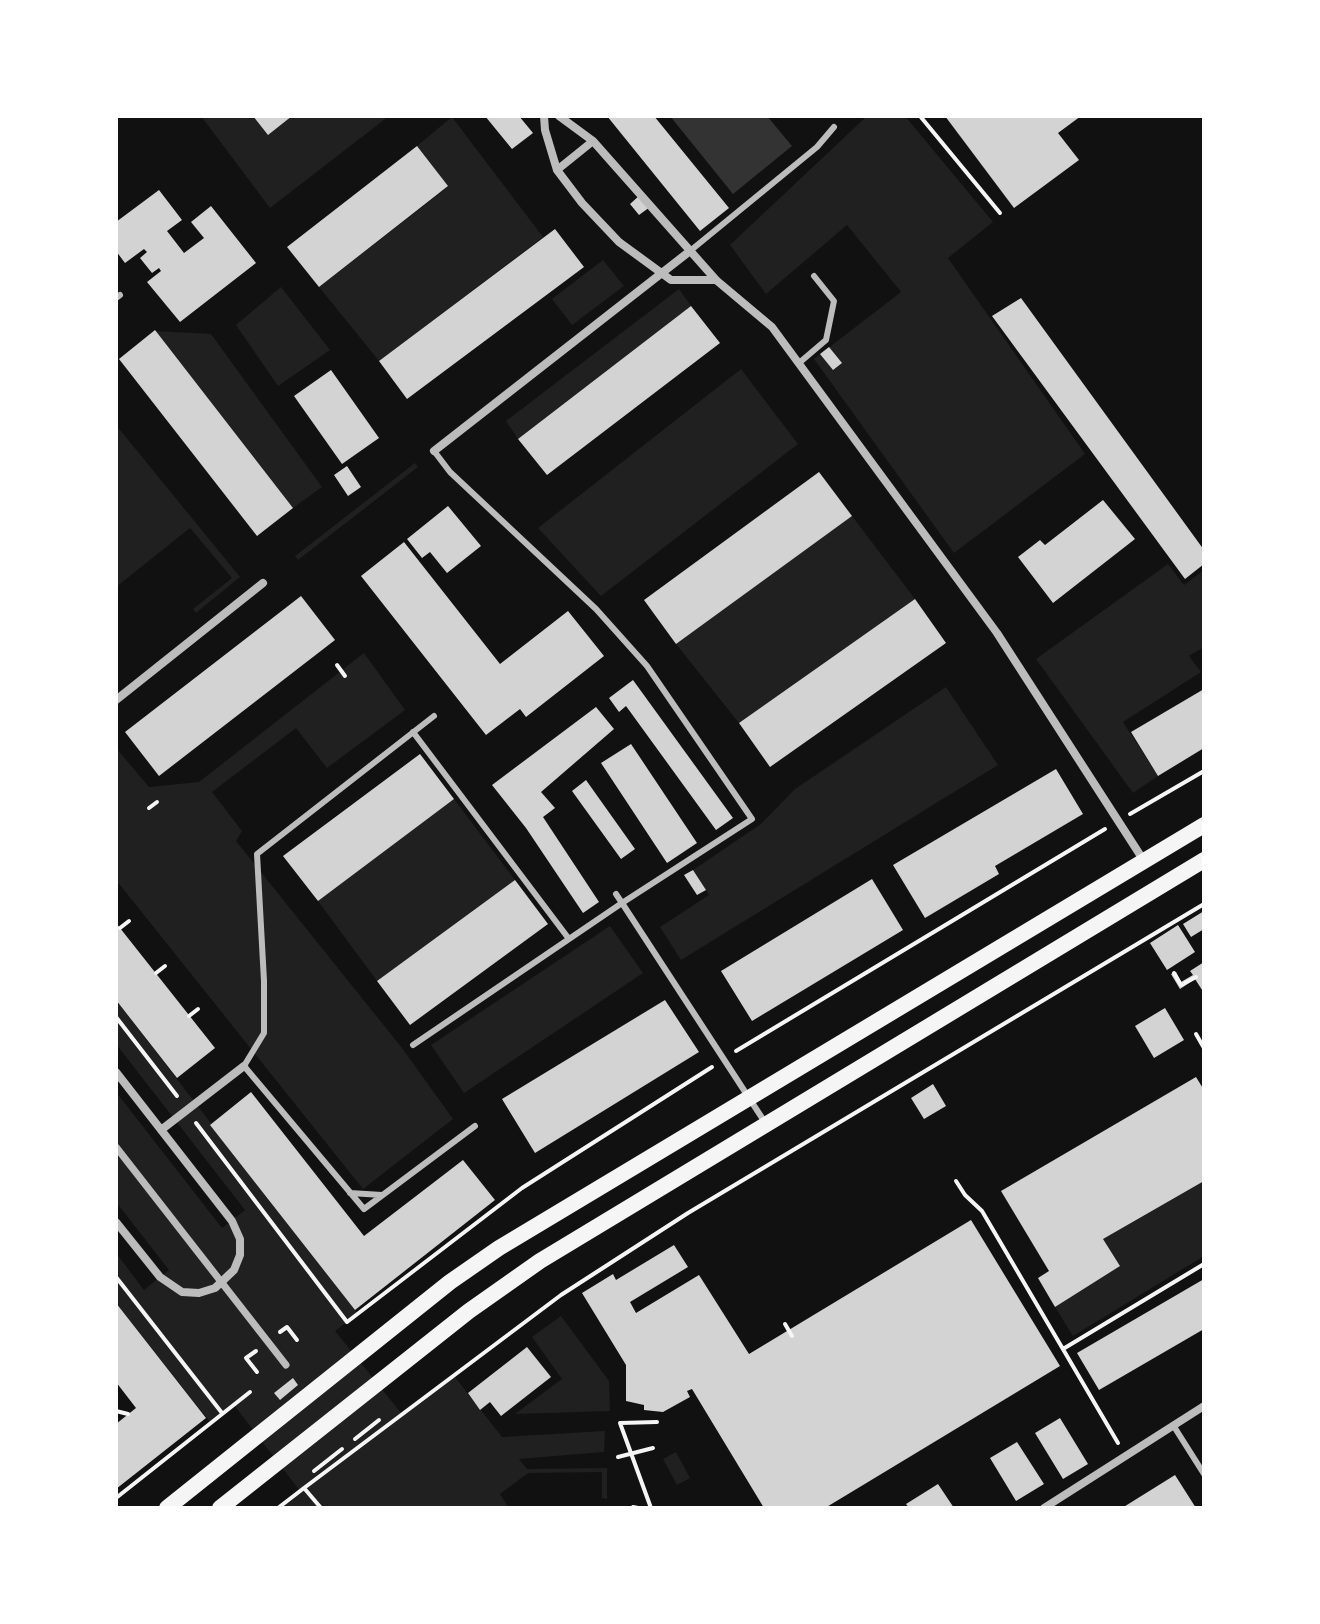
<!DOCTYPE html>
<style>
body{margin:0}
#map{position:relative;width:1320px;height:1624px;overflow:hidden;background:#111;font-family:"Roboto Condensed",sans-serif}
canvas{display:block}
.frame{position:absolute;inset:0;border:118px solid #fff;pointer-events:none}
</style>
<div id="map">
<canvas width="1320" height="1624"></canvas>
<div class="frame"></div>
</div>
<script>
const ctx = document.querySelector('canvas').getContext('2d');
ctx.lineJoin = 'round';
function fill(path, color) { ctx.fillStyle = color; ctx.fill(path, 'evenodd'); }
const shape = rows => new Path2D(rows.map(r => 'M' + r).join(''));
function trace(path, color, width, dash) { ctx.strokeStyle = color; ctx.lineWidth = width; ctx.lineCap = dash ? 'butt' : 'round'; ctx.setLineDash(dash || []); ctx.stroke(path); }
fill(shape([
 [201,116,253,116,268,134,292,116,389,116,270,208],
 [867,116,905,116,993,222,948,258,1085,454,954,553,814,359,901,292,847,225,766,294,730,245],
 [452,117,543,237,379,361,319,287,448,187,417,146],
 [603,260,624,286,572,325,552,299],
 [281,287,330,350,278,386,236,325],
 [679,289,691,306,518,439,506,421],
 [155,331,211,334,322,487,293,508],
 [741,369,798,444,601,596,538,528],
 [116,425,240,577,196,613,193,609,232,578,190,528,116,587],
 [415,463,418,467,298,560,295,556],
 [852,516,915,599,739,723,676,644],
 [1168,564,1184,585,1204,570,1204,647,1189,656,1201,672,1123,722,1158,776,1133,793,1036,659],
 [364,653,405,710,327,768,296,728,212,792,242,831,236,841,402,1048,453,1119,363,1189,116,880,116,748,149,787,199,782],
 [946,687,998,765,681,960,660,927,709,895,693,870,761,824,795,789],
 [454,799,515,880,377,981,318,901],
 [610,926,643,973,464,1093,431,1045],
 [116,1000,355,1310,357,1314,335,1331,402,1414,454,1376,502,1437,605,1431,604,1452,519,1459,527,1469,607,1468,607,1499,602,1498,602,1472,528,1473,500,1494,509,1508,278,1508,300,1491,234,1405,210,1422,116,1303,116,1253,144,1290,169,1270,116,1202,116,1092,222,1228,245,1210,116,1044],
 [1204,1181,1204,1256,1073,1336,1055,1307,1120,1266,1103,1239],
 [561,1316,609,1381,610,1411,515,1414,562,1379,532,1337],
 [676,1452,690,1478,677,1485,663,1459]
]), '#202020');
fill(shape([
 [670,116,767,116,792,146,733,194]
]), '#333');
fill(shape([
 [253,116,292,116,268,135],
 [485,116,519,116,533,133,512,149],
 [607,116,654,116,729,208,700,231],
 [945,116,1081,116,1058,133,1079,160,1014,208],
 [417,146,448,186,319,287,287,247],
 [159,190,182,220,167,231,184,253,204,238,191,222,211,206,256,263,180,322,147,282,161,271,159,268,152,273,140,258,147,252,144,249,125,263,116,251,116,222],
 [640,195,650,207,639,215,630,204],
 [555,229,584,267,407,399,379,361],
 [1021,298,1204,550,1204,564,1185,579,992,316],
 [691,306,720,343,547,475,518,439],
 [155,330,293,508,257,536,119,359],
 [829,347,842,363,833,370,820,354],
 [331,370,379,438,342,464,294,396],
 [347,466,361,487,348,496,334,475],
 [819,472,852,516,676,644,644,600],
 [1103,500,1135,539,1053,603,1018,557,1040,540,1045,545],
 [448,506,481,546,447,573,430,552,422,558,407,539],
 [404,542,500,664,568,611,604,656,526,717,520,709,486,735,361,576],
 [301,596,335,640,159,776,125,732],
 [915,599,946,643,770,767,739,723],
 [633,680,733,818,716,830,626,706,619,712,609,698],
 [1204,689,1204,748,1158,776,1131,732],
 [596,707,614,729,541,792,555,808,543,817,599,902,583,913,526,828,492,785],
 [631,744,697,843,667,863,601,763],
 [420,754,454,799,318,901,283,856],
 [1056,769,1083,814,995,866,999,874,925,918,893,865],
 [586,780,635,849,621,859,572,791],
 [693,870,706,890,697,895,684,875],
 [872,879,903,930,752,1021,721,971],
 [515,880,548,924,410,1025,377,981],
 [1204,911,1204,929,1191,937,1183,924],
 [116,923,215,1048,177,1078,116,1000],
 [1178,925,1195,952,1167,970,1150,943],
 [1204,962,1204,993,1195,979,1180,989,1171,974,1176,972,1181,982,1193,975,1190,971],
 [665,1000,699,1052,535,1153,502,1099],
 [1165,1008,1184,1040,1154,1058,1135,1026],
 [1196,1077,1204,1090,1204,1181,1103,1239,1120,1266,1055,1307,1038,1278,1049,1271,1001,1191],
 [933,1084,946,1106,924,1119,911,1098],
 [251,1092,364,1236,463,1160,495,1200,355,1310,210,1125],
 [971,1220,1060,1366,825,1508,764,1508,692,1389,687,1391,690,1397,663,1412,644,1410,644,1405,626,1401,626,1365,582,1293,613,1274,616,1280,674,1245,688,1267,630,1302,636,1313,699,1275,749,1354],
 [1204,1279,1204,1329,1099,1390,1077,1353],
 [116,1303,206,1418,116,1489,116,1424,136,1408,116,1382],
 [527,1347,551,1377,501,1416,490,1402,480,1410,468,1393],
 [293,1378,298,1385,280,1400,274,1393],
 [1060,1418,1088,1464,1063,1479,1035,1433],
 [1017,1442,1044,1484,1016,1501,990,1458],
 [1175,1475,1196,1508,1122,1508],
 [938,1484,954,1508,909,1508,906,1504]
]), '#d3d3d3');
trace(shape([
 [920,116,1000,213],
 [337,665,345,676],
 [149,808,157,802],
 [1130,814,1204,771],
 [120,928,129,921],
 [156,973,165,966],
 [1174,973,1181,985,1196,977],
 [189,1016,198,1009],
 [116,1017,177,1096],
 [1196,1034,1204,1048],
 [736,1051,1105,829],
 [196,1123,347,1322,522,1188,712,1067],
 [956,1181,965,1195,982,1211,1118,1443],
 [116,1277,222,1413],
 [785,1324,792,1336],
 [280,1332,287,1327,297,1340],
 [1063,1349,1204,1264],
 [256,1351,246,1358,257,1372],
 [116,1411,128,1414],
 [355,1439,379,1420],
 [618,1457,653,1448],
 [314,1471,342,1449],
 [304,1488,561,1295,688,1213,1204,904],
 [116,1498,250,1392],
 [633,1507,638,1508],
 [278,1508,304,1488,321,1508],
 [651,1508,620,1423,657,1422]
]), '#f5f5f5', 4);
trace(shape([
 [690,251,817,147,834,127],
 [116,298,120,295],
 [799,363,826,340,834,301,814,276],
 [434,451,450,472,596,609,647,666,752,819,622,903,766,1124],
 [434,716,257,854,264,981,264,1033,244,1066,364,1209,475,1126],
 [413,732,569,939],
 [413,1045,622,903,616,894],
 [350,1193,382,1195],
 [1173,1425,1204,1474]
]), '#bcbcbc', 6);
trace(shape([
 [116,1147,286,1365]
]), '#bcbcbc', 7);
trace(shape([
 [544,116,545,130,557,170,582,203,619,242,671,280,716,280],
 [559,116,593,141,716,280,772,327,997,633,1144,861],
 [557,170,593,141],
 [434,451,690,251],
 [116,700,263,583],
 [116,1072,232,1221,240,1239,240,1255,234,1270,215,1288,199,1293,182,1292,160,1277,116,1222],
 [161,1130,244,1066],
 [1044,1508,1204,1406]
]), '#bcbcbc', 8);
trace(shape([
 [167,1508,450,1282,499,1248,1204,825],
 [220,1508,469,1311,540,1261,1204,860]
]), '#f5f5f5', 16);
</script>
